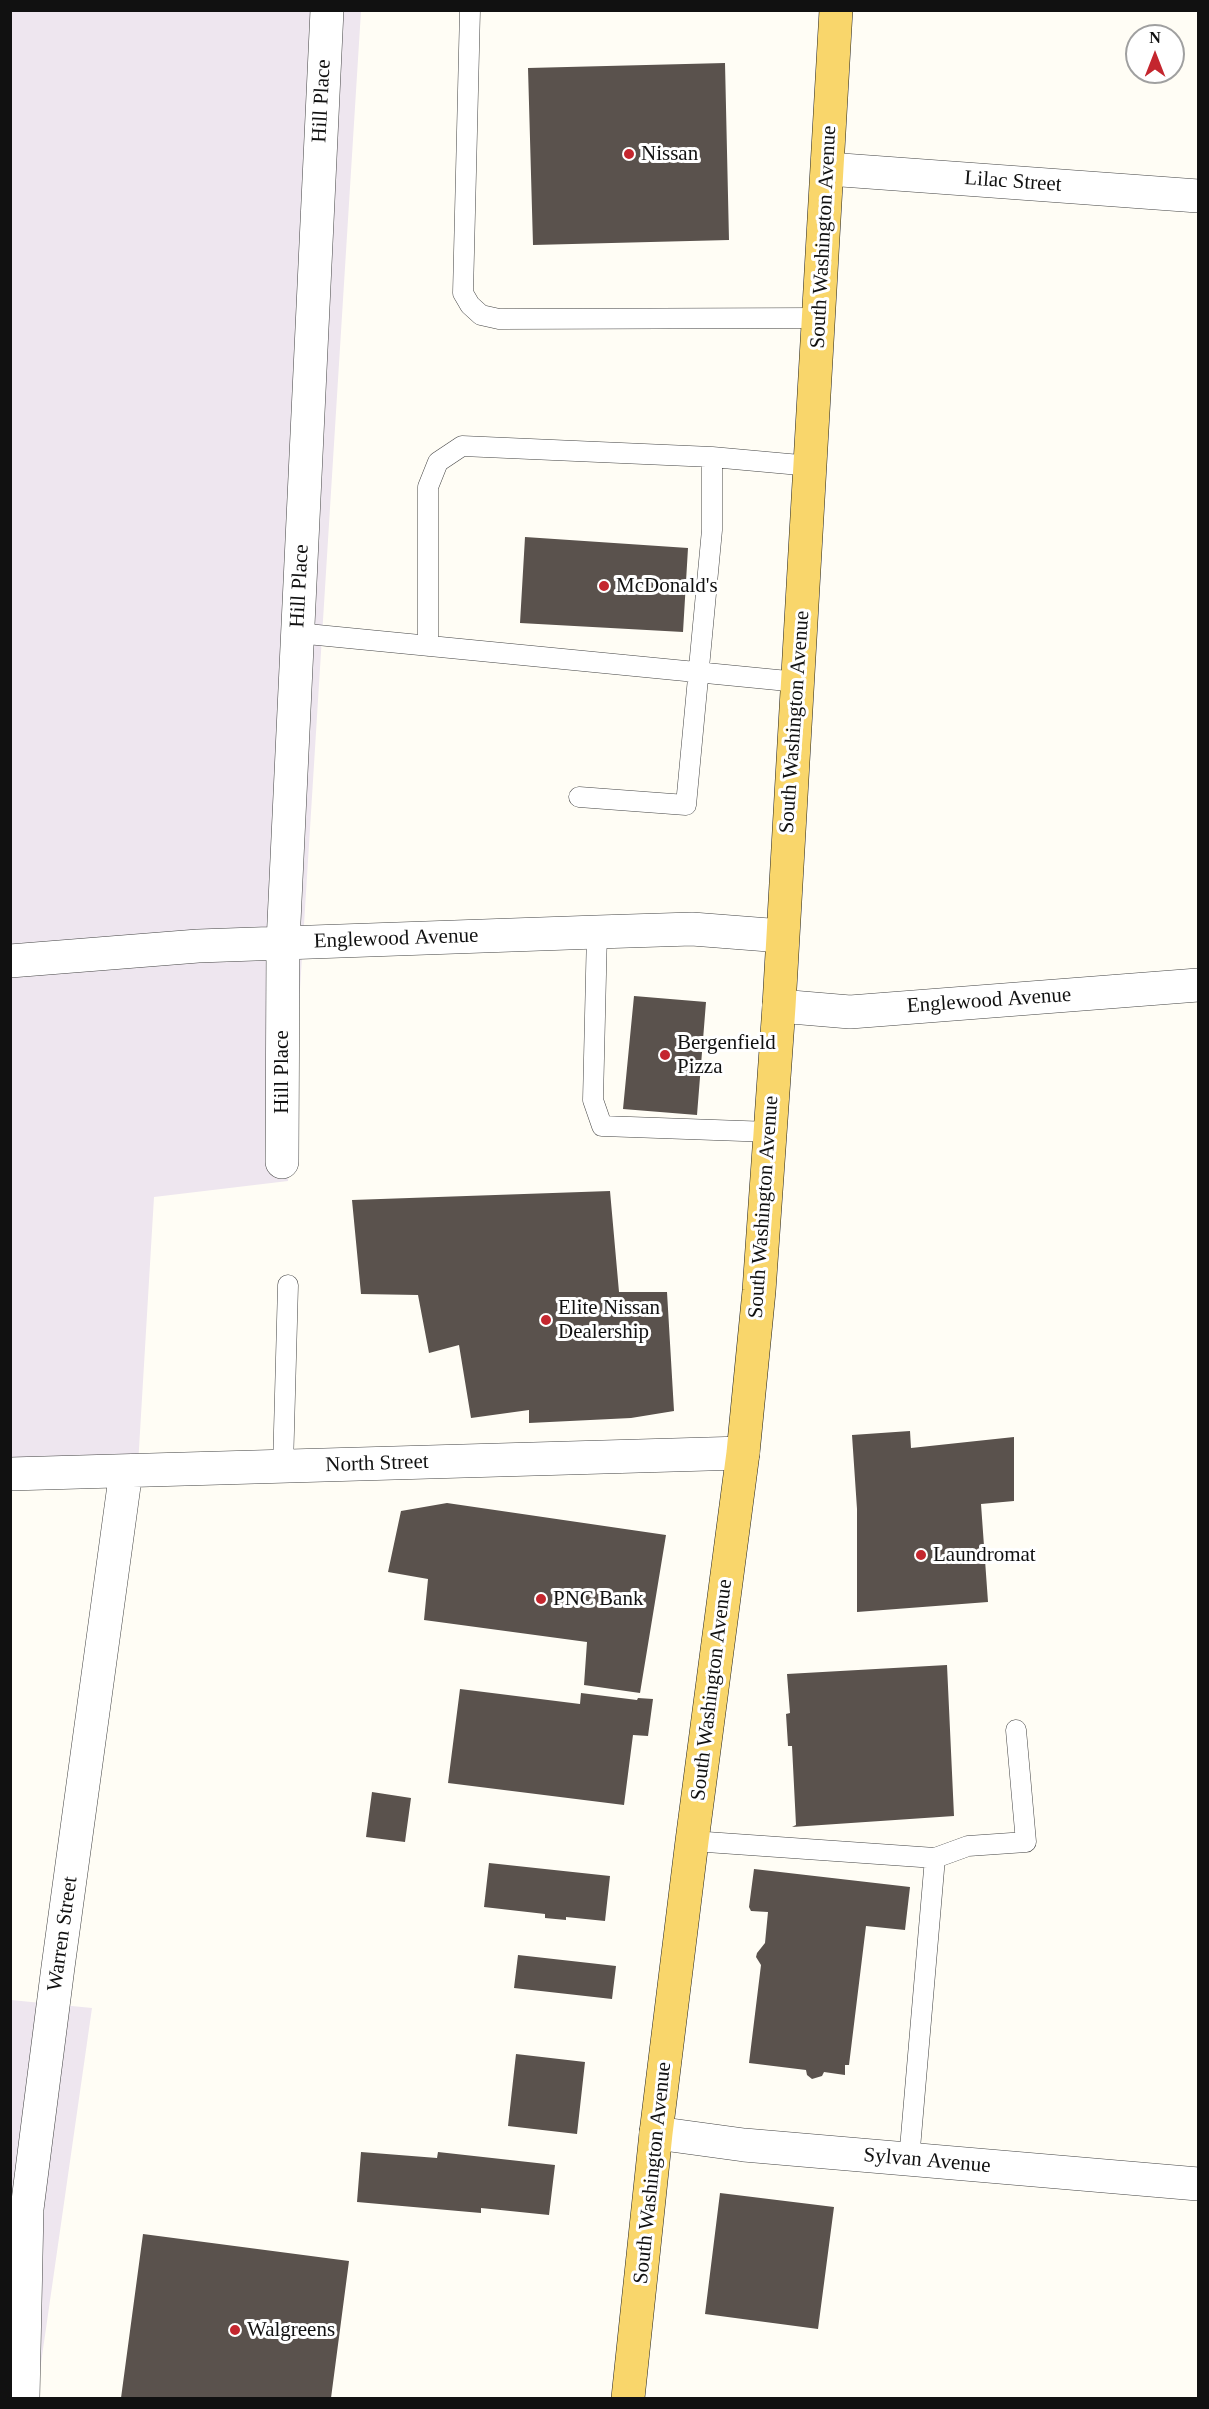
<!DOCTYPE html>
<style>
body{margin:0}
#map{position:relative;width:1209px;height:2409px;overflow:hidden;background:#fffdf5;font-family:"Times New Roman",serif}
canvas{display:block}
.frame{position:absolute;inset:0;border:12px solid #111;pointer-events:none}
.north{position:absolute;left:1125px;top:24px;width:60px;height:60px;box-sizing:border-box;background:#fff;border:2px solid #a0a0a0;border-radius:50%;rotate:0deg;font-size:16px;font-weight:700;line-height:24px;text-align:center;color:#111}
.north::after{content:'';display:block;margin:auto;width:21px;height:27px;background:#c4262e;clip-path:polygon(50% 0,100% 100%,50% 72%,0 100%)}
</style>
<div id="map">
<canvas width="1209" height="2409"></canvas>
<div class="frame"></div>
<div class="north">N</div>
</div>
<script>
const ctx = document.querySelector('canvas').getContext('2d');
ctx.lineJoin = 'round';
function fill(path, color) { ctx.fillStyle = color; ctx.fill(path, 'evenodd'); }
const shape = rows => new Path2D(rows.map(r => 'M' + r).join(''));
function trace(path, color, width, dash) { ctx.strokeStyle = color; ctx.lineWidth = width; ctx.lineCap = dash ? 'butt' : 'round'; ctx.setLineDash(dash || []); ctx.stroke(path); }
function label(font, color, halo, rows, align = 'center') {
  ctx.font = font + ' "Times New Roman",serif'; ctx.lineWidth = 6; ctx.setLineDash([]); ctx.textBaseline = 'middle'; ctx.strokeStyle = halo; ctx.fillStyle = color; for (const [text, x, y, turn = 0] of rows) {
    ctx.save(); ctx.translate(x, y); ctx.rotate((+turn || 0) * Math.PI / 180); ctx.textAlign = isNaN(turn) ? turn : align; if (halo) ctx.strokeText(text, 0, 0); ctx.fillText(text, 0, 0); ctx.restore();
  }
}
fill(shape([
 [10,11,361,11,288,1181,154,1197,137,1482,11,1485],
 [11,2000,92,2008,36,2398,11,2398]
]), '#eee6ef');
fill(shape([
 [725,63,729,240,533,245,528,68],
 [525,537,688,548,683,632,520,623],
 [634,996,706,1002,697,1115,623,1109],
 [610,1191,619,1292,667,1292,674,1411,631,1418,529,1423,529,1410,471,1418,459,1345,429,1353,418,1295,361,1294,352,1200],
 [910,1431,911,1448,1014,1437,1014,1501,981,1504,988,1602,857,1612,857,1509,852,1435],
 [447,1503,666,1535,640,1693,584,1685,587,1642,424,1620,428,1579,388,1572,401,1511],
 [947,1665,954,1816,792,1827,796,1825,792,1746,788,1746,786,1714,790,1713,787,1674],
 [460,1689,580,1704,581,1693,637,1700,638,1698,653,1699,648,1736,633,1735,624,1805,448,1783],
 [372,1792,411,1798,405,1842,366,1837],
 [489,1863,610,1876,605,1921,566,1917,566,1920,545,1918,545,1914,484,1907],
 [754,1869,910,1887,905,1930,866,1926,849,2065,845,2065,845,2075,824,2072,822,2076,812,2079,807,2075,806,2070,749,2063,761,1965,756,1957,757,1953,765,1943,768,1912,751,1911,749,1907],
 [518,1955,616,1966,612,1999,514,1988],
 [516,2054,585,2062,577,2134,508,2126],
 [361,2152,437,2158,438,2152,555,2165,549,2215,481,2208,481,2213,357,2202],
 [720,2193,834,2207,818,2329,705,2314],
 [143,2234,349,2261,331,2398,121,2398]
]), '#5a524d');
const lane = shape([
 [470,10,463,293,470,305,481,315,499,319,820,318],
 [297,633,798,682],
 [428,646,428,487,438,462,462,446,712,457,811,466],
 [579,797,686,805,712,530,712,457],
 [597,932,593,1100,602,1126,771,1132],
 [283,1467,288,1285],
 [692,1841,935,1858,909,2160],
 [935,1858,968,1846,1026,1842,1016,1730]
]);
const street = shape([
 [828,169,1198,196],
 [10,961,198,946,597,932,692,929,782,936],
 [779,1006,850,1012,1198,985],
 [282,1162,283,943,327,10],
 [10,1474,743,1453],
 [656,2133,744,2145,1198,2184],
 [23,2398,27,2209,58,1967,126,1471]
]);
const primary = shape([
 [628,2398,656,2133,692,1841,743,1453,759,1291,779,1006,836,10]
]);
trace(lane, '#444', 21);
trace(street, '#444', 34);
trace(primary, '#222', 34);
trace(lane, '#fff', 20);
trace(street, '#fff', 33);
trace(primary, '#f9d66b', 33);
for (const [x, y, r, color] of [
 [629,154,6,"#c4262e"],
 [604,586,6,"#c4262e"],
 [665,1055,6,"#c4262e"],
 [546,1320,6,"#c4262e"],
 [921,1555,6,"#c4262e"],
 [541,1599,6,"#c4262e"],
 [235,2330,6,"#c4262e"]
]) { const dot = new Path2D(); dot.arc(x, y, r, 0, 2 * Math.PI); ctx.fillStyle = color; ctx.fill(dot); trace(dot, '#fff', 2); }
label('21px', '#111', '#fff', [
 ["Hill Place",322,101,-87],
 ["Lilac Street",1013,182,4],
 ["South Washington Avenue",824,237,-87],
 ["Hill Place",300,586,-87],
 ["South Washington Avenue",795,722,-86],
 ["Englewood Avenue",396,939,-2],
 ["Englewood Avenue",989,1001,-4],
 ["Hill Place",282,1072,-90],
 ["South Washington Avenue",764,1207,-86],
 ["North Street",377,1464,-2],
 ["South Washington Avenue",712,1690,-83],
 ["Warren Street",63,1934,-82],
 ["Sylvan Avenue",927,2161,5],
 ["South Washington Avenue",653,2173,-84]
]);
label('21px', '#111', '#fff', [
 ["Nissan",641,154],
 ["McDonald's",616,586],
 ["Bergenfield",677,1043],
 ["Pizza",677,1067],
 ["Elite Nissan",558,1308],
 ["Dealership",558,1332],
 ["Laundromat",933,1555],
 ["PNC Bank",553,1599],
 ["Walgreens",247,2330]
], 'left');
</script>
